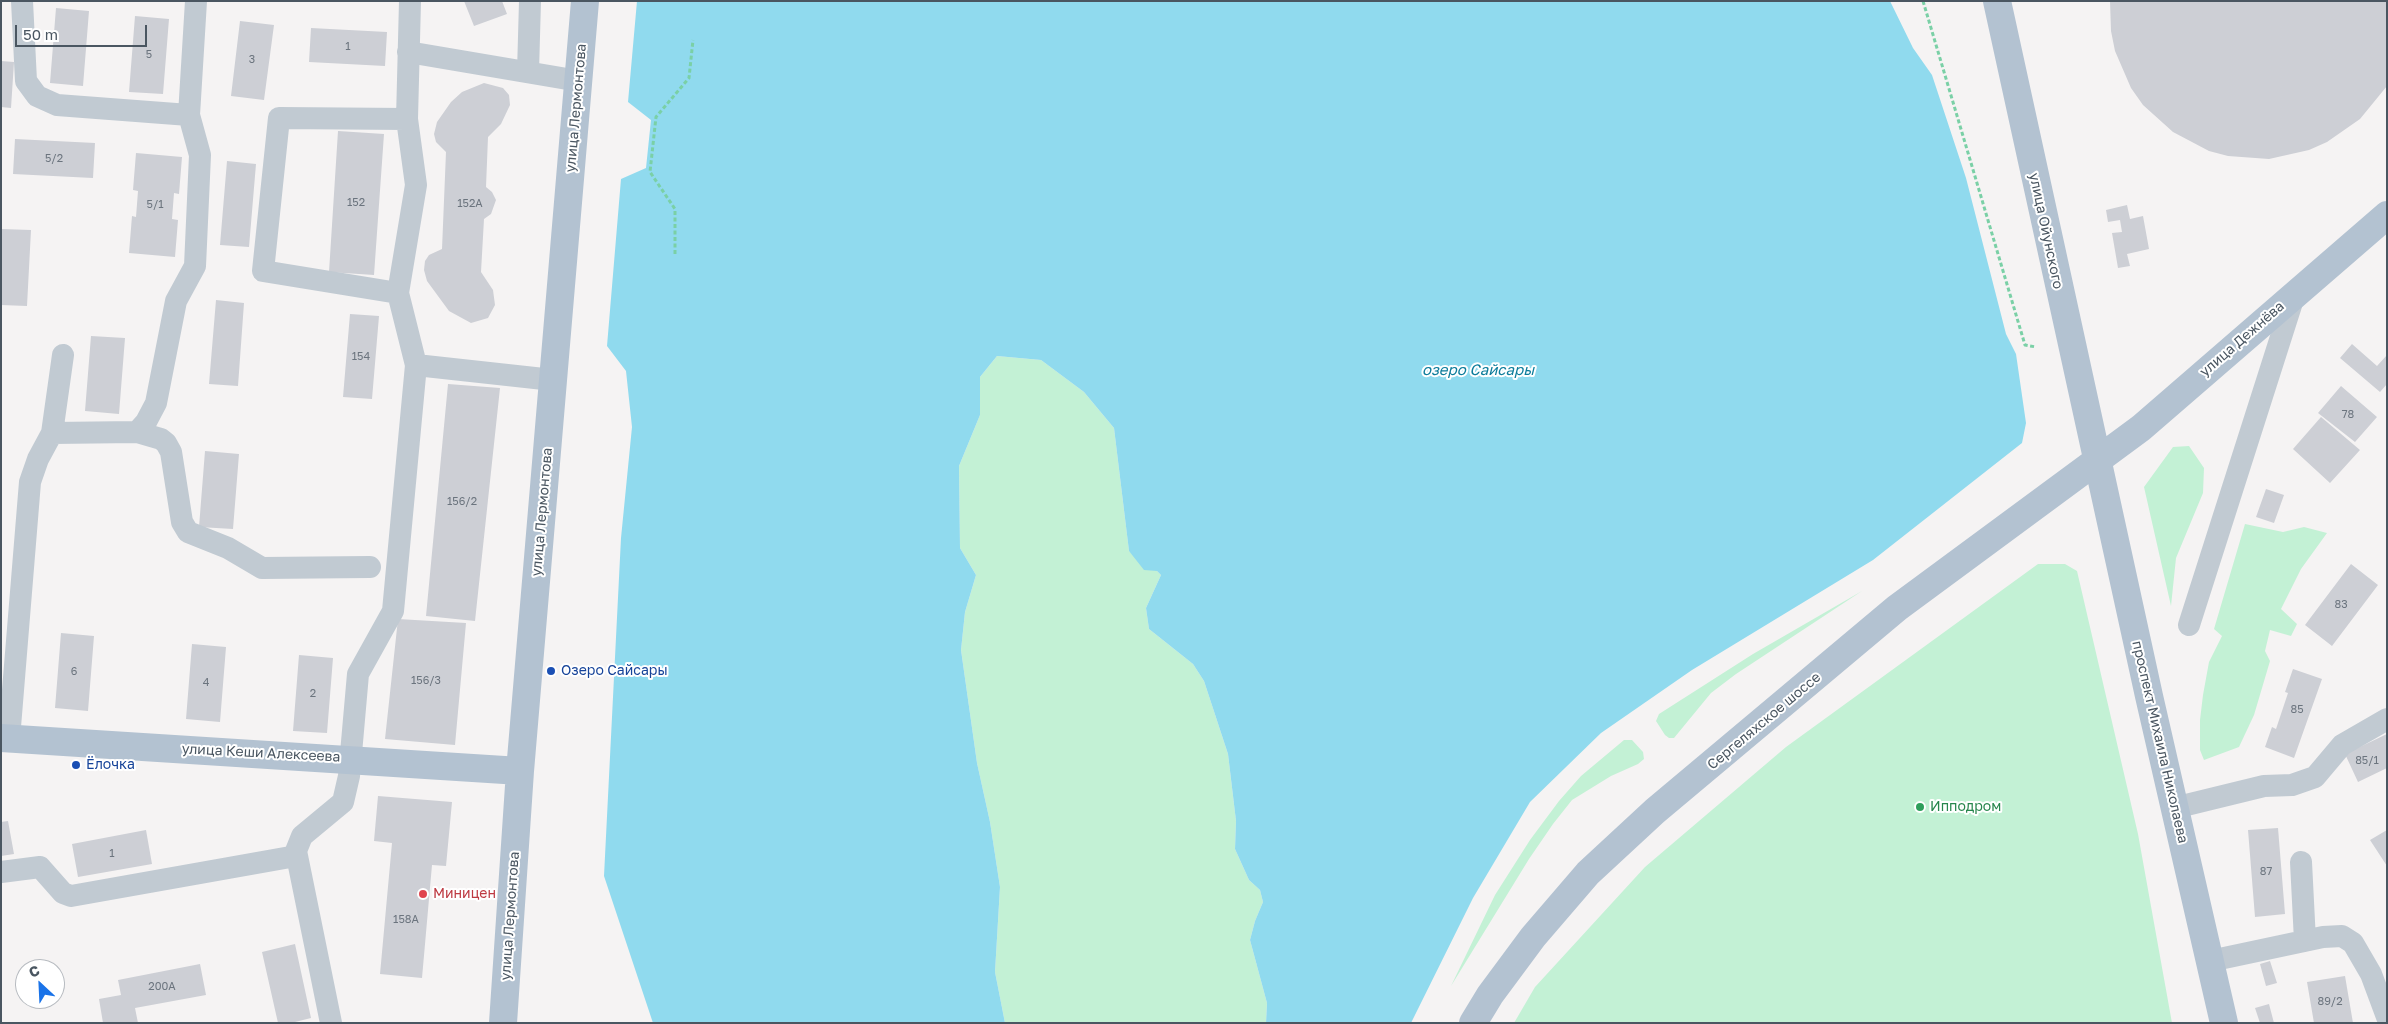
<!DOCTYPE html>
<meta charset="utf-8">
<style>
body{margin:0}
#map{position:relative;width:2388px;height:1024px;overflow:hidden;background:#f5f3f3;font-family:"Golos Text",sans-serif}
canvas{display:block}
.frame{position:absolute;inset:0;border:2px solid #4a5661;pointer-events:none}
.north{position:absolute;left:15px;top:959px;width:50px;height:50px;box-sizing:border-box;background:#fff;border:1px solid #b7bbc0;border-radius:50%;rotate:335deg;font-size:14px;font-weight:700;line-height:20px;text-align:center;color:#4a5661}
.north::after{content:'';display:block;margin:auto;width:18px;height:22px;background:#1a73e8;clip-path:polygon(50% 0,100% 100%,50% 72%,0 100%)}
.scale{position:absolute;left:15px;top:25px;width:132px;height:22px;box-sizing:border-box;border:2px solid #4a5661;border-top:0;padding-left:6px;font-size:15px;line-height:18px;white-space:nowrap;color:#4a5661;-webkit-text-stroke:4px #fff;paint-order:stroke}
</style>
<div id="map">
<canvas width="2388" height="1024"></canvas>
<div class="frame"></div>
<div class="north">С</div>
<div class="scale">50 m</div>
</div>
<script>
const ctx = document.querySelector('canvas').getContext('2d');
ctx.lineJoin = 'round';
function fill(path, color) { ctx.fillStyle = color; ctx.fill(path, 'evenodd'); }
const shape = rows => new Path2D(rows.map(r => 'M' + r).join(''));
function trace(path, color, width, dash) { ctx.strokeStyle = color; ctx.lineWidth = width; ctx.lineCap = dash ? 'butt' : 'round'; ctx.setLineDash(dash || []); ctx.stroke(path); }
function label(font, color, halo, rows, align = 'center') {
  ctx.font = font + ' "Golos Text",sans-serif'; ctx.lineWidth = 4; ctx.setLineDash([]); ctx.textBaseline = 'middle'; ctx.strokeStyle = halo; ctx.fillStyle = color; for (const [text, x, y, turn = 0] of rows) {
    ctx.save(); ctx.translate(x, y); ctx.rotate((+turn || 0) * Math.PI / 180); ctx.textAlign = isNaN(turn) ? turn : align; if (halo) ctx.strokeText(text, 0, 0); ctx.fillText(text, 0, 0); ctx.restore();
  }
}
fill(shape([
 [997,356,1041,360,1084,392,1114,428,1129,551,1157,571,1161,575,1146,608,1149,629,1193,664,1204,681,1228,754,1236,821,1235,849,1249,880,1260,890,1263,902,1255,921,1250,940,1267,1003,1266,1023,1005,1023,995,972,1000,887,990,822,977,763,961,650,965,612,976,575,960,548,959,466,980,415,980,377],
 [2189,446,2204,468,2203,493,2176,558,2171,606,2144,487,2173,447],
 [2245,524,2283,532,2304,527,2327,533,2301,569,2281,609,2297,624,2291,636,2270,630,2265,651,2270,661,2254,715,2239,747,2204,760,2200,750,2200,720,2203,695,2209,662,2222,636,2214,629],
 [2038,564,2065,564,2077,571,2138,834,2172,1023,1514,1023,1535,987,1645,867,1786,747],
 [1862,591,1736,674,1711,693,1674,738,1669,738,1665,735,1656,721,1659,714,1753,654],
 [1624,740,1632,740,1643,752,1644,759,1638,764,1611,776,1572,800,1553,824,1529,859,1451,986,1495,895,1530,840,1559,801,1581,776]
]), '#c3f1d5');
fill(shape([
 [637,1,1890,1,1913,48,1932,75,1966,178,2006,334,2016,354,2026,423,2022,443,1873,560,1692,670,1601,733,1530,802,1473,898,1411,1023,1266,1023,1267,1003,1250,940,1255,921,1263,902,1260,890,1249,880,1235,849,1236,821,1228,754,1204,681,1193,664,1149,629,1146,608,1161,575,1157,571,1144,570,1129,551,1114,428,1084,392,1041,360,997,356,980,377,980,415,959,466,960,548,976,575,965,612,961,650,977,763,990,822,1000,887,995,972,1005,1023,653,1023,604,876,621,538,632,427,626,371,607,346,621,179,646,168,651,120,628,102]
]), '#90daee');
fill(shape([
 [464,1,502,1,507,14,474,26],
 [2110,1,2387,1,2387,86,2360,119,2327,142,2309,150,2269,159,2228,156,2209,151,2173,132,2143,105,2131,88,2115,51,2111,31],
 [56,8,89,11,83,86,50,83],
 [135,16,169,19,163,94,129,92],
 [240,21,274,25,264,100,231,96],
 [311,28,387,32,385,66,309,62],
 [1,61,14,62,11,108,1,107],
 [484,83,503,88,509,95,510,105,501,124,488,137,486,187,492,192,496,200,491,214,484,219,481,272,493,290,495,305,488,318,471,323,449,311,427,281,424,270,425,261,429,255,442,249,446,152,436,142,434,134,437,122,451,102,462,92],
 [338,131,384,134,374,275,329,272],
 [15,139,95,143,93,178,13,174],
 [136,153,182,157,179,194,174,193,172,219,178,220,175,257,129,253,132,216,136,217,138,191,133,190],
 [227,161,256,164,249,247,220,245],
 [2127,205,2130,219,2143,216,2149,249,2127,254,2130,266,2118,268,2112,233,2122,232,2120,220,2108,222,2106,210],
 [1,229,31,230,27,306,1,305],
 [216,300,244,303,238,386,209,384],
 [350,314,379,316,372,399,343,397],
 [91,336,125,338,119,414,85,411],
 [2352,344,2377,366,2387,355,2387,384,2380,392,2340,358],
 [448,384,500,388,475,621,426,616],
 [2341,386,2377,417,2355,442,2318,413],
 [2321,417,2360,450,2330,483,2293,449],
 [205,451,239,454,233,529,199,527],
 [2266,489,2284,495,2274,523,2256,517],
 [2351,564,2378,585,2332,646,2305,625],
 [398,619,466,623,455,745,385,739],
 [61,633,94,636,88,711,55,708],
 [192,644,226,647,220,722,186,719],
 [299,655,333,658,327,733,293,731],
 [2293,669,2322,679,2294,758,2265,747,2272,727,2276,729,2288,693,2285,692],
 [2387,734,2387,768,2358,782,2345,754],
 [378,796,452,802,446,866,432,865,422,978,380,974,392,843,374,841],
 [8,821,14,854,1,856,1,822],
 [2278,828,2285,914,2255,917,2248,830],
 [146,830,152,864,78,877,72,844],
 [2387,830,2387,866,2370,840],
 [295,944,311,1018,291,1023,278,1023,262,952],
 [2270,961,2277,983,2266,986,2260,964],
 [200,964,206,995,135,1008,138,1023,103,1023,99,999,121,995,118,980],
 [2345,976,2353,1023,2314,1023,2307,982],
 [2269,1004,2274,1023,2260,1023,2255,1008]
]), '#cdcfd5');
trace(shape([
 [1923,1,2025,345,2036,347],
 [675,254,675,209,650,172,656,117,689,78,693,40]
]), '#7ad0a6', 3, [4, 2.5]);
trace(shape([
 [22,1,26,81,37,96,57,105,189,115],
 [408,52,579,81],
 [528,72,530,1],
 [398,293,263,271,279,118,407,119],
 [416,365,553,380],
 [137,432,161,439,166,443,171,452,182,522,188,532,228,548,262,568,370,567],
 [52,433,63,355],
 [2189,625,2295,293],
 [9,739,30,482,38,459,52,433,137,432,146,422,156,403,176,301,195,266,200,155,189,115,196,1],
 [2174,808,2264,786,2292,785,2315,777,2342,745,2387,719],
 [2301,862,2305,941],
 [1,872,40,867,63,893,71,896,296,856],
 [2210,961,2323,937,2342,936,2353,943,2371,974,2387,1017],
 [331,1023,296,851,302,836,343,802,349,776,358,674,393,611,416,365,398,293,416,185,407,119,410,1]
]), '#c1cad2', 22);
trace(shape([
 [1997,1,2149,696,2224,1023],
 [1,738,520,771],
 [503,1023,520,771,585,1],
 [1473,1023,1490,995,1533,937,1588,873,1655,811,1897,608,2141,428,2387,215]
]), '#b3c2d1', 28);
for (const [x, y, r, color] of [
 [551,671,5,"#1a4fb4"],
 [76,765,5,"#1a4fb4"],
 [1920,807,5,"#2e9e5b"],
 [423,894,5,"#e0444e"]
]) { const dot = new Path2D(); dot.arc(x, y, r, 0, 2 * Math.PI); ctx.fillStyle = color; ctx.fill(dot); trace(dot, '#fff', 2); }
label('11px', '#6b747e', null, [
 ["1",348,47],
 ["5",149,55],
 ["3",252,60],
 ["5/2",54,159],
 ["152",356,203],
 ["152А",470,204],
 ["5/1",155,205],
 ["154",361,357],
 ["78",2348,415],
 ["156/2",462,502],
 ["83",2341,605],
 ["6",74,672],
 ["156/3",426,681],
 ["4",206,683],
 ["2",313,694],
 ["85",2297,710],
 ["85/1",2367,761],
 ["1",112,854],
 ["87",2266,872],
 ["158А",406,920],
 ["200А",162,987],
 ["89/2",2330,1002]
]);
label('14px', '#4a5661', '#fff', [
 ["улица Лермонтова",576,108,-85],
 ["улица Ойунского",2046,231,78],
 ["улица Дежнёва",2242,339,-41],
 ["улица Лермонтова",542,512,-85],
 ["Сергеляхское шоссе",1764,721,-40],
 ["проспект Михаила Николаева",2160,742,77],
 ["улица Кеши Алексеева",261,753,3],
 ["улица Лермонтова",510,916,-86]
]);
label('14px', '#164399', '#fff', [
 ["Озеро Сайсары",561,671],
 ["Ёлочка",86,765]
], 'left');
label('14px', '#27864d', '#fff', [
 ["Ипподром",1930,807]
], 'left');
label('14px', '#be3a42', '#fff', [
 ["Миницен",433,894]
], 'left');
label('italic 15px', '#0c7c9b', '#fff', [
 ["озеро Сайсары",1478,370]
]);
</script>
